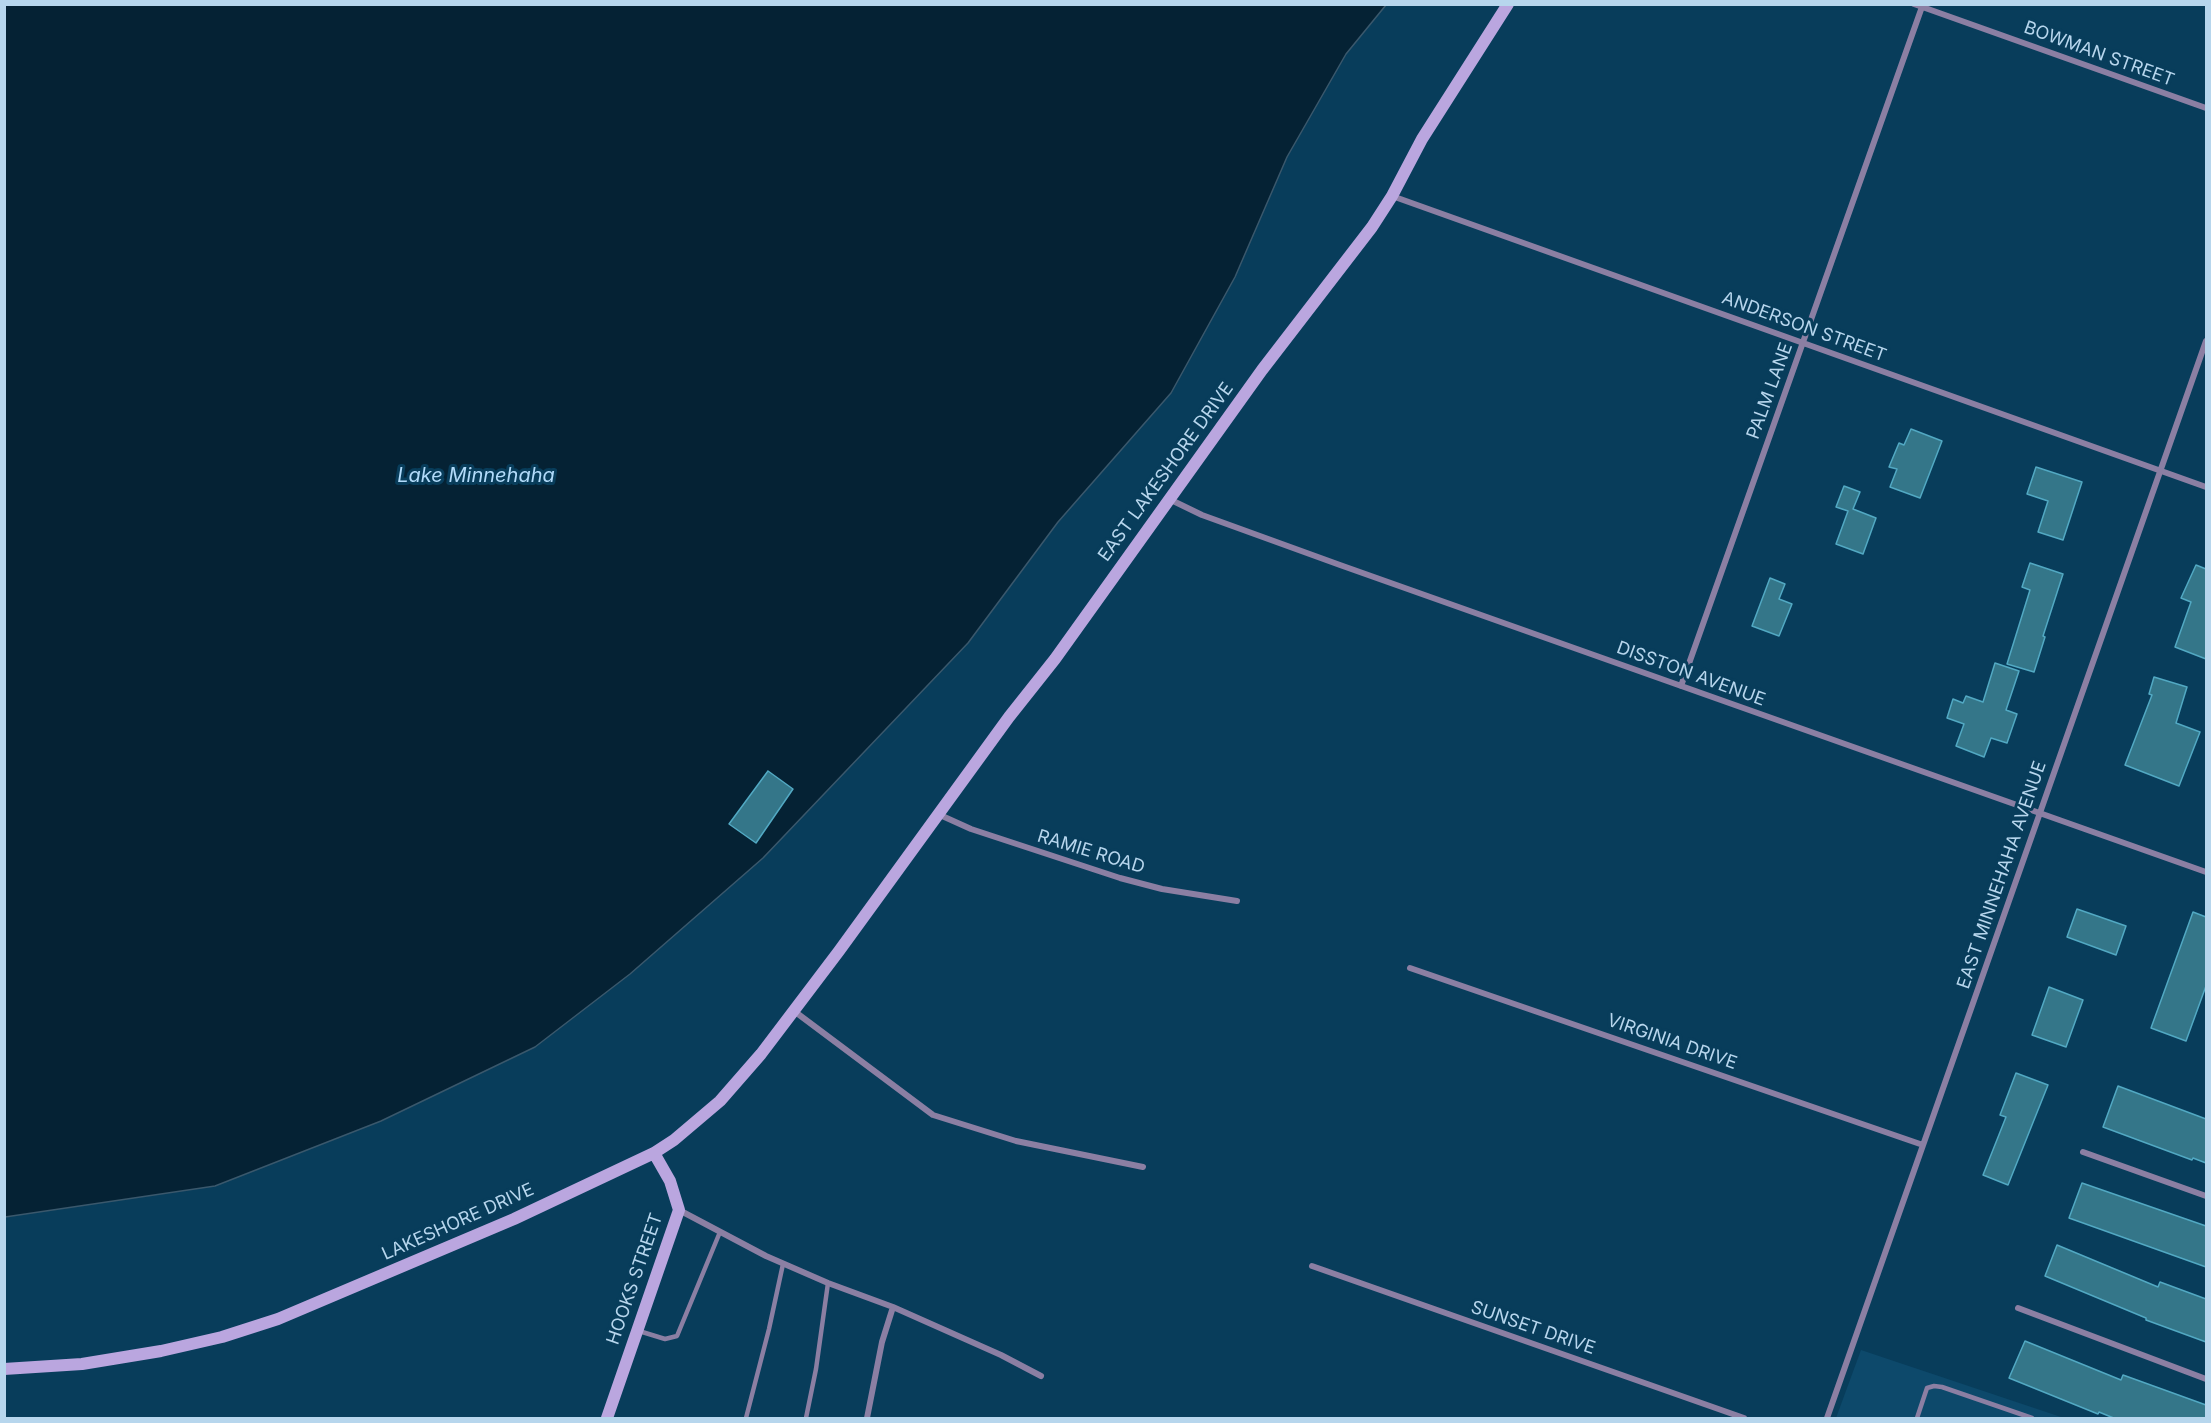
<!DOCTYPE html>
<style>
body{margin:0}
#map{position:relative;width:2211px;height:1423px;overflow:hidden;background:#083d5b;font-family:Inter,sans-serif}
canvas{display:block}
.frame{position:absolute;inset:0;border:6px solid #b7d6ed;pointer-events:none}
</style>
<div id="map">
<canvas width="2211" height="1423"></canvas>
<div class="frame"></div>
</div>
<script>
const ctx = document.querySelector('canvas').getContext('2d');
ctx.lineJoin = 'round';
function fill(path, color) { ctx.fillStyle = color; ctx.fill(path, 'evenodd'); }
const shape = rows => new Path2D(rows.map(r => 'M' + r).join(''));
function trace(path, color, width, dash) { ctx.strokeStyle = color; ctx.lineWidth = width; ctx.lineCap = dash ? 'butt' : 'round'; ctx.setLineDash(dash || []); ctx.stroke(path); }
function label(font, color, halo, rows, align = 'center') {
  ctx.font = font + ' Inter,sans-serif'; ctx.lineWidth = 6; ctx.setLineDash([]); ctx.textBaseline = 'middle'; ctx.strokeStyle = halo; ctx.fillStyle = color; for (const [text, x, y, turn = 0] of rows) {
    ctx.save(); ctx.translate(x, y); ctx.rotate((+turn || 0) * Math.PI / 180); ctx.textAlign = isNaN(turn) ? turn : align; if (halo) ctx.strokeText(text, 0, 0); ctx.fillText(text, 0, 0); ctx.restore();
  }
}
fill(shape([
 [1861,1350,2064,1418,1836,1418]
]), '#0d496b');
const water = shape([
 [4,5,1386,5,1346,54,1287,157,1235,277,1171,393,1058,522,968,643,763,858,630,974,535,1047,381,1121,215,1186,5,1217,4,5]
]);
fill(water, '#052234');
trace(water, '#3a586c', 1.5);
const building = shape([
 [1911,429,1942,441,1920,498,1890,487,1897,469,1889,467,1899,443,1904,445,1911,429],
 [2036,467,2082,482,2063,540,2038,532,2048,501,2027,494,2036,467],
 [1844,486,1860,492,1853,509,1876,518,1863,554,1836,544,1848,511,1836,507,1844,486],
 [2030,563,2063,574,2043,636,2045,637,2034,672,2007,664,2030,590,2022,587,2030,563],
 [2196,565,2206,569,2206,659,2175,647,2191,602,2181,598,2196,565],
 [1770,578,1785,584,1779,599,1792,604,1779,636,1752,626,1770,578],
 [1995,663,2019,671,2006,710,2017,714,2007,743,1991,738,1984,757,1956,746,1964,724,1947,718,1953,699,1963,703,1966,696,1983,702,1995,663],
 [2154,677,2187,687,2176,723,2200,732,2179,786,2125,765,2152,695,2149,694,2154,677],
 [768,771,793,789,756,843,729,824,768,771],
 [2077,909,2126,926,2116,955,2067,937,2077,909],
 [2193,912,2206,917,2206,986,2186,1041,2151,1028,2193,912],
 [2049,987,2083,1000,2066,1047,2032,1035,2049,987],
 [2016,1073,2048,1085,2008,1185,1983,1175,2006,1117,2000,1115,2016,1073],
 [2118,1086,2206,1119,2206,1163,2193,1158,2192,1160,2103,1127,2118,1086],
 [2082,1183,2206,1226,2206,1267,2069,1218,2082,1183],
 [2057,1245,2158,1287,2160,1282,2206,1299,2206,1342,2146,1320,2146,1318,2045,1276,2057,1245],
 [2025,1341,2121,1380,2123,1375,2206,1405,2206,1419,2116,1419,2099,1412,2098,1414,2009,1378,2025,1341]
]);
fill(building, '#347689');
trace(building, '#52a9c3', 1.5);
trace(shape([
 [639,1331,665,1339,677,1336,720,1232],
 [746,1418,769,1329,783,1264],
 [806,1418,816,1369,828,1283],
 [1917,1418,1927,1388,1934,1386,1942,1387,2032,1418]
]), '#8b7fa3', 4.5);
trace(shape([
 [1914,4,2206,108],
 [1392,196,2206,487],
 [1169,499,1202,515,1340,565,2206,872],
 [1681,686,1923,4],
 [940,815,971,829,1120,878,1162,889,1237,901],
 [1410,968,1923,1145],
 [794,1011,933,1115,1016,1141,1143,1167],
 [2083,1152,2206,1196],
 [679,1210,766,1256,828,1283,893,1307,1001,1355,1041,1376],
 [1312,1266,1744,1418],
 [2018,1308,2206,1379],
 [867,1418,882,1342,893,1307],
 [1827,1418,2206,341]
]), '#8b7fa3', 6);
trace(shape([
 [4,1369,82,1364,161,1351,222,1337,278,1319,514,1219,654,1153,674,1140,720,1101,761,1054,839,951,1009,717,1055,659,1262,370,1372,227,1392,196,1422,139,1508,4],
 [607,1418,679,1210,670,1181,654,1153]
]), '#baa6df', 12);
label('18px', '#b7d6ed', '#083d5b', [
 ["BOWMAN STREET",2099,54,20],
 ["ANDERSON STREET",1804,327,20],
 ["PALM LANE",1770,391,-70],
 ["EAST LAKESHORE DRIVE",1166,472,-54],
 ["DISSTON AVENUE",1691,674,20],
 ["RAMIE ROAD",1091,852,17],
 ["EAST MINNEHAHA AVENUE",2002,875,-71],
 ["VIRGINIA DRIVE",1672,1042,19],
 ["LAKESHORE DRIVE",458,1222,-24],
 ["HOOKS STREET",635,1279,-71],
 ["SUNSET DRIVE",1533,1328,19]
]);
label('italic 20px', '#b2dbfa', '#083d5b', [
 ["Lake Minnehaha",476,476]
]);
</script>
